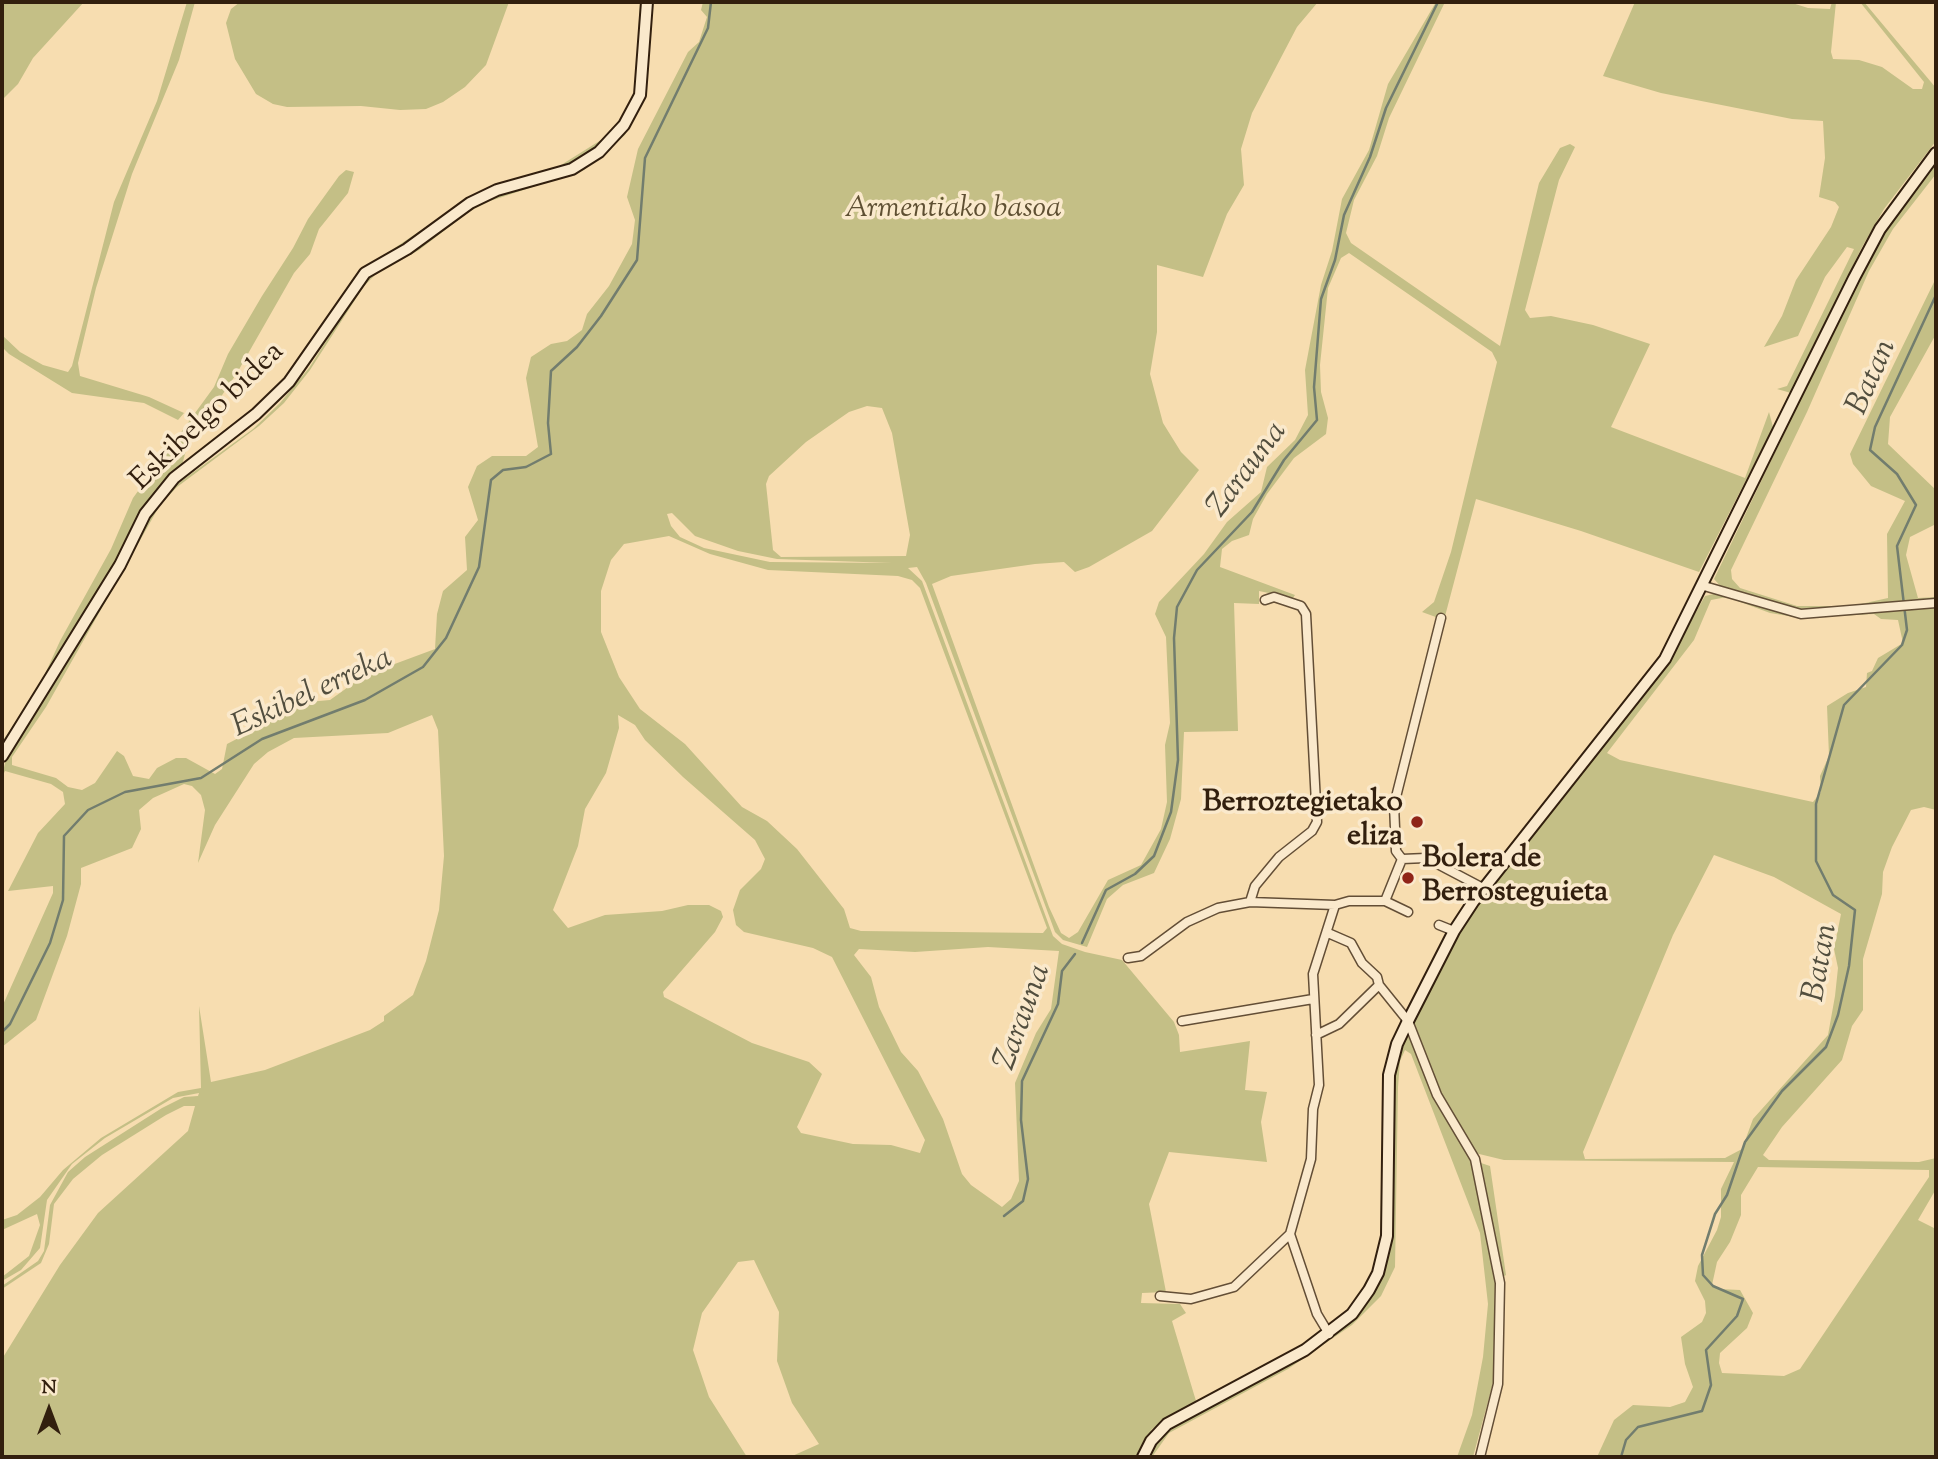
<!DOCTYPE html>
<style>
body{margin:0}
#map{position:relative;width:1938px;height:1459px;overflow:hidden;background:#f7ddb0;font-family:"Sorts Mill Goudy",serif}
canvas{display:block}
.frame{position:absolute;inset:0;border:4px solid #321f0e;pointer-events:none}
.north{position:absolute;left:14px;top:1375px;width:70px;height:70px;-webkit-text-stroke:5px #fae9cc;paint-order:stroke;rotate:0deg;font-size:19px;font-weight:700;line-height:28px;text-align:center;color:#321f0e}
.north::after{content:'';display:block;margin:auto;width:24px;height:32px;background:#321f0e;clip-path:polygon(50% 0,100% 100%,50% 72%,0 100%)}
</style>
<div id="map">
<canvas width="1938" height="1459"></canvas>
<div class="frame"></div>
<div class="north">N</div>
</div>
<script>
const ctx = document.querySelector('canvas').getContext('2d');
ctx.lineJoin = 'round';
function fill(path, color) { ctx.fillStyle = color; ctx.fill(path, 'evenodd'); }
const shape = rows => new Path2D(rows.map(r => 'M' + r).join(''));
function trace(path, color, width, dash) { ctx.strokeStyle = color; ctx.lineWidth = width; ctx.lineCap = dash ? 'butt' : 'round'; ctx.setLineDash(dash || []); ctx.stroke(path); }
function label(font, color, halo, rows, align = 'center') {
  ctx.font = font + ' "Sorts Mill Goudy",serif'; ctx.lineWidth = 7; ctx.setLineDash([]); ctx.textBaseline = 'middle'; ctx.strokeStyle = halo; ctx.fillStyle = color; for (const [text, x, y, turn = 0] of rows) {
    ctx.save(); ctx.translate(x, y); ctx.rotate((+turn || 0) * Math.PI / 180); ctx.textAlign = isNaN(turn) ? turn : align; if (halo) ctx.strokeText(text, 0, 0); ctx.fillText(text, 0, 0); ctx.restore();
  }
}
fill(shape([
 [2,2,84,2,33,58,18,84,2,100],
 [187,2,195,2,179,60,132,174,96,288,78,363,80,376,149,397,184,413,178,420,144,403,72,393,9,354,2,347,2,335,20,352,43,365,68,372,72,366,114,202,157,101],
 [240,2,509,2,486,65,465,87,443,102,426,109,400,110,361,106,287,107,273,104,256,94,235,59,226,23,231,9],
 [640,2,644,2,640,83,628,116,620,127,605,142,563,169,504,186,471,201,426,235,381,261,358,279,305,365,282,393,237,434,171,483,153,501,92,609,2,757,2,742,39,687,60,641,111,549,133,498,214,387,228,354,262,296,293,248,308,219,339,176,346,170,354,172,348,193,319,229,310,254,294,273,237,373,187,447,182,465,196,460,233,433,276,394,304,358,343,295,365,268,476,193,553,170,601,140,617,124,628,109,635,91],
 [652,2,646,84,643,101,625,135,584,170,490,201,470,211,419,250,376,274,364,286,310,370,284,403,259,426,177,487,160,505,46,707,12,757,12,765,56,778,68,787,82,790,95,783,117,751,124,756,133,776,149,779,157,768,176,758,186,758,215,774,222,769,227,744,308,702,330,700,365,675,435,649,437,614,443,591,467,570,465,537,478,520,468,487,477,466,492,456,526,456,538,447,526,378,531,357,551,344,567,341,582,330,587,314,609,286,632,244,635,220,627,197,638,149,688,52,699,42,707,17,701,10,703,2,1318,2,1297,27,1252,113,1241,149,1244,185,1227,214,1203,277,1157,265,1157,332,1150,374,1163,423,1181,452,1199,470,1152,531,1089,567,1075,572,1064,562,1035,564,951,576,932,584,1049,907,1061,933,1069,938,1078,932,1108,880,1141,865,1161,829,1167,802,1165,745,1170,723,1166,637,1155,614,1159,602,1204,554,1227,522,1261,492,1267,467,1295,440,1308,415,1305,370,1321,285,1332,251,1342,199,1369,150,1388,84,1436,2,1445,2,1389,118,1377,156,1354,200,1346,233,1351,243,1500,346,1539,183,1560,148,1570,144,1575,147,1559,180,1525,310,1530,318,1551,316,1593,325,1650,344,1611,427,1745,478,1769,412,1773,427,1699,572,1581,531,1476,499,1444,620,1422,612,1434,602,1451,552,1497,362,1492,352,1349,253,1341,258,1328,288,1320,365,1321,392,1328,418,1326,434,1294,458,1267,494,1253,519,1249,535,1232,541,1222,549,1220,567,1295,595,1293,598,1259,591,1259,604,1234,603,1238,731,1184,732,1181,799,1170,839,1154,873,1123,885,1107,899,1087,947,1063,940,1055,932,926,583,917,567,908,568,922,581,1053,936,1062,944,1085,952,1122,960,1174,1022,1179,1035,1180,1052,1250,1041,1245,1090,1267,1092,1261,1122,1267,1162,1169,1152,1149,1204,1166,1292,1142,1293,1141,1303,1180,1304,1186,1313,1172,1321,1196,1401,1152,1429,1137,1457,790,1457,819,1444,792,1403,777,1361,779,1312,754,1260,738,1262,702,1313,693,1350,709,1397,747,1457,2,1457,2,1359,60,1265,98,1213,188,1131,195,1106,184,1106,166,1115,102,1155,73,1179,54,1204,49,1244,41,1263,2,1289,2,1286,38,1261,44,1251,50,1205,68,1172,85,1157,162,1108,184,1097,198,1096,199,1093,173,1098,105,1138,72,1164,47,1200,40,1248,21,1270,2,1281,2,1277,29,1256,40,1225,37,1214,2,1230,2,1220,17,1215,40,1197,63,1170,101,1138,178,1092,201,1088,199,1006,211,1082,265,1070,370,1030,384,1021,384,1016,413,995,426,961,439,910,444,856,438,730,432,715,388,733,294,738,268,752,254,764,215,825,198,863,205,810,201,795,192,786,184,784,153,798,139,810,141,829,132,848,81,868,81,884,67,936,36,1020,2,1047,2,1007,53,893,53,886,8,891,38,833,65,804,63,792,51,784,5,771,2,777,6,758,125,565,153,511,180,482,253,429,280,403,309,368,364,282,425,243,472,206,581,167,636,114],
 [867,406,882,408,892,433,910,535,906,556,781,557,773,550,766,484,769,476,806,442,849,412],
 [672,513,695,536,738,551,777,559,892,563,770,562,704,548,680,537,671,526,667,514],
 [669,536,710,554,768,570,898,576,912,580,920,588,1047,928,1043,933,861,931,850,928,844,909,797,849,767,821,742,807,685,744,640,709,619,677,601,632,601,591,611,560,624,544],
 [618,715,635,725,645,740,683,777,755,840,765,859,761,869,740,890,733,910,736,925,744,932,813,948,832,957,925,1140,920,1153,891,1145,853,1144,801,1133,797,1127,822,1074,809,1062,752,1043,664,997,663,992,715,932,723,917,721,911,709,905,688,905,662,911,605,915,568,928,553,910,578,846,585,809,606,773,619,728],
 [988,947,1059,951,1051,1009,1036,1033,1015,1083,1019,1181,1011,1199,1002,1207,971,1185,962,1174,943,1119,918,1071,901,1052,879,1007,871,977,854,955,859,949,915,952],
 [1635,2,1789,2,1808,8,1830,9,1832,2,1836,2,1831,52,1833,59,1859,60,1882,67,1913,89,1922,89,1924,82,1860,2,1864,2,1936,88,1936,141,1884,209,1862,247,1791,393,1777,389,1787,386,1854,249,1847,247,1825,277,1798,336,1764,347,1782,316,1796,280,1831,227,1839,207,1835,202,1819,197,1825,158,1823,121,1792,119,1661,93,1603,76],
 [1936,161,1936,174,1893,229,1869,271,1807,412,1731,570,1732,579,1740,588,1797,606,1852,606,1888,598,1887,534,1905,501,1871,486,1853,464,1850,454,1936,278,1936,334,1890,417,1888,444,1936,490,1936,524,1910,537,1906,555,1918,598,1936,597,1936,600,1799,611,1723,589,1714,579,1840,318,1884,235],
 [1718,593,1793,615,1936,605,1936,810,1924,807,1911,810,1892,847,1883,872,1882,894,1863,959,1863,1010,1852,1026,1842,1060,1782,1127,1763,1155,1769,1160,1919,1162,1936,1158,1936,1189,1918,1220,1936,1229,1936,1457,1597,1457,1614,1420,1633,1405,1670,1407,1685,1402,1693,1387,1685,1364,1681,1337,1702,1322,1706,1313,1705,1301,1695,1281,1698,1266,1717,1230,1721,1217,1721,1189,1734,1162,1504,1160,1475,1153,1451,1115,1415,1030,1414,1019,1463,923,1663,671,1705,596],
 [1727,597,1770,613,1801,618,1874,614,1881,619,1898,620,1903,643,1878,658,1872,671,1867,673,1866,687,1848,693,1827,706,1829,756,1820,776,1821,792,1813,802,1620,760,1607,753,1694,640,1711,600],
 [1714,855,1774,877,1841,914,1834,949,1838,968,1835,996,1828,1035,1753,1119,1742,1149,1725,1158,1585,1159,1583,1152,1673,935],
 [1758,1167,1929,1170,1929,1177,1800,1369,1784,1376,1722,1373,1719,1363,1720,1353,1747,1328,1753,1313,1740,1290,1719,1289,1712,1285,1717,1262,1730,1242,1741,1215,1741,1195],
 [1408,1033,1436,1100,1476,1170,1495,1281,1493,1383,1473,1457,1457,1457,1472,1415,1483,1357,1488,1304,1480,1233,1411,1054,1405,1050,1400,1061,1398,1087,1395,1267,1381,1296,1352,1325,1288,1369,1169,1433,1152,1457,1148,1457,1165,1431,1182,1418,1336,1332,1362,1310,1379,1284,1389,1250,1390,1098,1396,1059],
 [1481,1163,1490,1166,1506,1275,1503,1277]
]), '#c4bf86');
trace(shape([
 [1082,943,1106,890,1135,874,1154,856,1171,812,1178,760,1174,638,1177,607,1197,570,1252,512,1284,460,1317,420,1314,387,1321,299,1335,260,1344,215,1370,157,1386,108,1438,2],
 [2,1032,10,1024,50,943,63,900,64,836,88,810,125,792,201,778,262,739,365,700,423,667,446,638,479,567,491,480,503,470,526,467,551,454,548,423,551,371,577,347,601,316,637,260,645,158,708,28,711,2],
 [1004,1216,1023,1201,1028,1179,1021,1120,1022,1081,1058,1004,1062,971,1075,954],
 [1621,1457,1626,1440,1638,1427,1702,1411,1711,1385,1706,1350,1737,1316,1743,1299,1713,1286,1703,1275,1702,1255,1715,1214,1727,1195,1745,1142,1782,1091,1826,1047,1838,1015,1849,966,1855,910,1833,895,1816,861,1816,804,1844,705,1902,645,1907,630,1897,546,1916,505,1897,474,1870,450,1875,427,1936,295]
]), '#727d6e', 2.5);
const street = shape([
 [1704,586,1801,614,1936,603],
 [1402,859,1396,851,1394,805,1441,618],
 [1385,901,1408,912],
 [1250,902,1255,886,1279,857,1312,831,1317,822,1306,614,1301,606,1274,597,1265,600],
 [1439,925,1454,931],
 [1328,933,1351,943,1362,963,1377,977,1379,985,1408,1021,1437,1095,1475,1159,1500,1283,1498,1384,1480,1457],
 [1128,958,1141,956,1187,922,1218,908,1250,902,1335,905],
 [1182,1021,1313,999],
 [1316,1035,1339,1024,1379,985],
 [1160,1296,1191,1299,1234,1287,1290,1234],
 [1329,1334,1317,1314,1290,1234,1311,1159,1313,1109,1319,1085,1313,974,1335,905,1349,901,1385,901,1402,859,1426,858,1483,888]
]);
const secondary = shape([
 [2,756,120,565,145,514,174,478,256,414,289,382,365,273,407,249,470,203,497,190,572,169,599,152,624,125,640,95,647,2],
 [1143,1457,1151,1441,1167,1424,1305,1350,1352,1314,1369,1290,1378,1273,1387,1236,1389,1075,1397,1044,1408,1021,1454,931,1473,902,1665,659,1854,278,1880,229,1936,153]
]);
trace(street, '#634e36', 11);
trace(secondary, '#321f0e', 14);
trace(street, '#fae9cc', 8);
trace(secondary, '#fae9cc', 10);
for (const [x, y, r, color] of [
 [1417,822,7,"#8f2418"],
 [1408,878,7,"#8f2418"]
]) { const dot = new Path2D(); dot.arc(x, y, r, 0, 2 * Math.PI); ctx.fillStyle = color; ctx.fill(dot); trace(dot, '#fae9cc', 2.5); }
label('italic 30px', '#5e4f32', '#fae9cc', [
 ["Armentiako basoa",953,211]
]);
label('30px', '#321f0e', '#fae9cc', [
 ["Eskibelgo bidea",209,418,-44]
]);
label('bold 30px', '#321f0e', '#fae9cc', [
 ["Berroztegietako",1403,805],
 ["eliza",1403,839],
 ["Bolera de",1422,861,"left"],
 ["Berrosteguieta",1422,895,"left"]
], 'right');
label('italic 32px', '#524e3e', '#fae9cc', [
 ["Batan",1874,378,-66],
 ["Zarauna",1249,471,-53],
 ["Eskibel erreka",313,695,-25],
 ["Batan",1823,963,-80],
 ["Zarauna",1025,1018,-70]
]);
</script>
